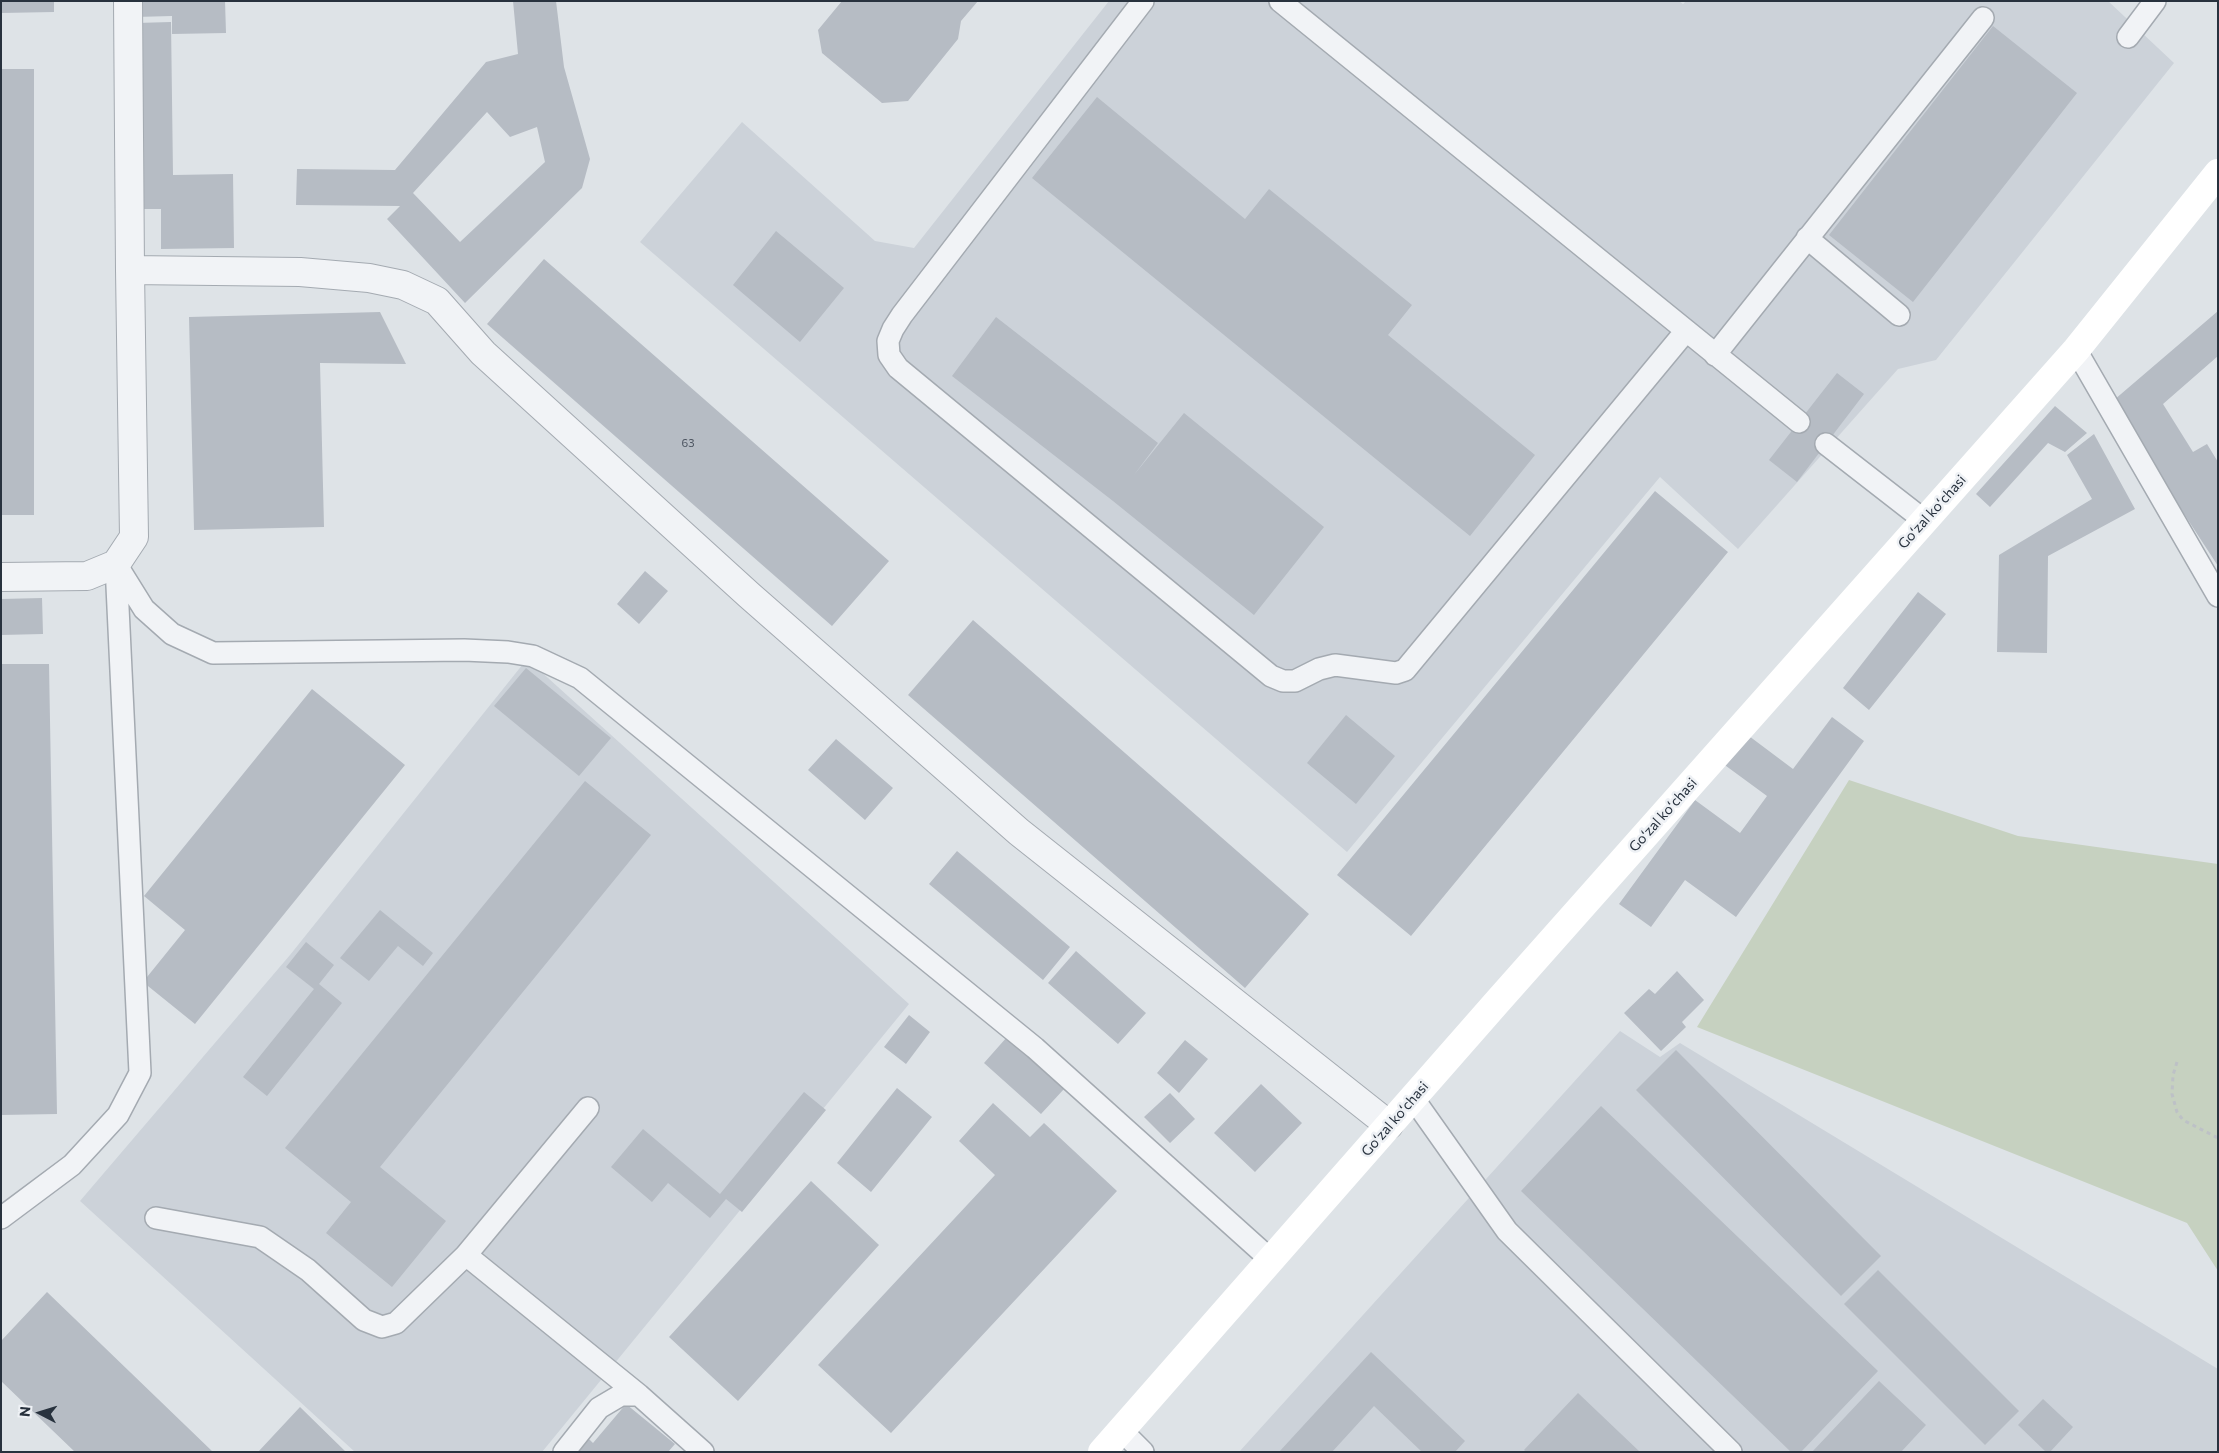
<!DOCTYPE html>
<meta charset="utf-8">
<style>
body{margin:0}
#map{position:relative;width:2219px;height:1453px;overflow:hidden;background:#dee3e7;font-family:Commissioner,sans-serif}
canvas{display:block}
.frame{position:absolute;inset:0;border:2px solid #28323e;pointer-events:none}
.north{position:absolute;left:15px;top:1388px;width:50px;height:50px;-webkit-text-stroke:4px #eef1f5;paint-order:stroke;rotate:275deg;font-size:14px;font-weight:700;line-height:20px;text-align:center;color:#28323e}
.north::after{content:'';display:block;margin:auto;width:18px;height:22px;background:#28323e;clip-path:polygon(50% 0,100% 100%,50% 72%,0 100%)}
</style>
<div id="map">
<canvas width="2219" height="1453"></canvas>
<div class="frame"></div>
<div class="north">N</div>
</div>
<script>
const ctx = document.querySelector('canvas').getContext('2d');
ctx.lineJoin = 'round';
function fill(path, color) { ctx.fillStyle = color; ctx.fill(path, 'evenodd'); }
const shape = rows => new Path2D(rows.map(r => 'M' + r).join(''));
function trace(path, color, width, dash) { ctx.strokeStyle = color; ctx.lineWidth = width; ctx.lineCap = dash ? 'butt' : 'round'; ctx.setLineDash(dash || []); ctx.stroke(path); }
function label(font, color, halo, rows, align = 'center') {
  ctx.font = font + ' Commissioner,sans-serif'; ctx.lineWidth = 5; ctx.setLineDash([]); ctx.textBaseline = 'middle'; ctx.strokeStyle = halo; ctx.fillStyle = color; for (const [text, x, y, turn = 0] of rows) {
    ctx.save(); ctx.translate(x, y); ctx.rotate((+turn || 0) * Math.PI / 180); ctx.textAlign = isNaN(turn) ? turn : align; if (halo) ctx.strokeText(text, 0, 0); ctx.fillText(text, 0, 0); ctx.restore();
  }
}
fill(shape([
 [1109,1,1679,1,1683,4,1686,1,2108,1,2174,63,1936,360,1898,369,1738,549,1660,477,1347,852,640,242,742,122,875,241,914,248],
 [527,659,909,1004,542,1452,355,1452,80,1201,290,955],
 [1620,1031,1660,1057,1680,1043,2218,1369,2218,1452,1239,1452]
]), '#ccd2d9');
fill(shape([
 [1849,780,2018,836,2218,864,2218,1271,2187,1223,1697,1027]
]), '#c6d1c0');
fill(shape([
 [1,1,54,1,54,12,1,13],
 [135,1,225,1,226,33,172,34,172,16,135,17],
 [513,1,556,1,564,67,590,159,582,188,465,303,387,219,400,206,296,205,297,169,395,170,486,62,518,54],
 [487,112,510,137,537,127,545,162,460,242,413,193],
 [842,1,978,1,961,21,958,39,908,101,882,103,822,53,818,30],
 [171,22,173,175,233,174,234,248,161,249,161,209,137,209,136,23],
 [1993,26,2077,93,1913,302,1829,235],
 [1,69,34,69,34,515,1,515],
 [1097,97,1245,219,1269,189,1412,305,1388,335,1535,455,1470,536,1032,178],
 [776,231,844,288,800,342,733,285],
 [544,259,889,561,832,626,487,324],
 [2218,311,2218,356,2163,404,2193,452,2207,444,2218,462,2218,566,2158,474,2114,400],
 [380,312,406,364,320,363,324,527,194,530,189,317],
 [996,317,1158,443,1134,475,1184,413,1324,527,1254,615,1113,501,952,376],
 [1837,373,1864,394,1797,482,1769,460],
 [2055,406,2087,433,2065,452,2048,443,1990,507,1976,494],
 [2094,434,2135,509,2048,556,2047,653,1997,652,1999,555,2092,499,2067,455],
 [1655,491,1728,552,1411,936,1337,875],
 [645,571,668,591,639,624,617,604],
 [1918,592,1946,614,1869,710,1843,688],
 [42,598,43,634,1,635,1,599],
 [973,620,1309,914,1245,988,908,695],
 [1,664,49,664,57,1114,1,1115],
 [526,668,611,738,579,776,494,706],
 [312,689,405,765,195,1024,143,982,185,930,144,896],
 [1346,715,1395,756,1356,804,1307,763],
 [1832,717,1864,741,1736,917,1685,880,1651,927,1619,904,1695,800,1740,833,1767,796,1722,763,1745,733,1793,769],
 [836,739,893,788,865,820,808,770],
 [585,781,651,835,380,1167,446,1221,392,1287,326,1233,351,1202,285,1148],
 [957,851,1070,947,1043,980,929,884],
 [380,910,433,953,423,966,398,946,369,981,340,958],
 [306,942,334,965,319,984,342,1003,267,1096,243,1077,314,989,286,967],
 [1076,951,1146,1013,1118,1044,1048,983],
 [1677,971,1704,1000,1682,1022,1686,1027,1661,1051,1624,1013,1649,989,1655,994],
 [909,1015,930,1032,906,1064,884,1047],
 [1007,1037,1064,1089,1041,1114,984,1063],
 [1185,1040,1208,1059,1179,1093,1157,1073],
 [1676,1050,1881,1256,1841,1296,1636,1090],
 [1261,1084,1302,1123,1255,1172,1214,1133],
 [897,1088,932,1117,871,1192,837,1163],
 [804,1092,826,1110,742,1212,726,1199,710,1218,668,1183,652,1202,611,1167,643,1129,720,1194],
 [1170,1093,1195,1119,1170,1143,1144,1117],
 [993,1103,1030,1137,1044,1123,1117,1191,891,1433,818,1365,995,1175,959,1141],
 [1601,1106,1878,1371,1801,1452,1791,1452,1521,1191],
 [811,1181,879,1245,738,1401,669,1337],
 [1878,1270,2019,1411,1985,1445,1844,1304],
 [47,1292,213,1452,75,1452,1,1381,1,1341],
 [1371,1352,1465,1441,1455,1452,1422,1452,1374,1406,1332,1452,1279,1452],
 [1879,1381,1926,1425,1901,1452,1812,1452],
 [1578,1393,1640,1452,1526,1452,1524,1450],
 [2043,1399,2073,1427,2050,1452,2046,1452,2018,1425],
 [626,1404,675,1444,668,1452,575,1452,587,1437,593,1443],
 [300,1407,346,1452,258,1452]
]), '#b6bcc4');
const lane = shape([
 [1143,1,902,315,893,329,888,341,889,355,898,368,1271,676,1283,681,1295,681,1319,669,1335,665,1396,673,1405,670,1685,332],
 [1280,1,1799,422],
 [2128,37,2155,1],
 [1807,238,1899,315],
 [2076,350,2218,596],
 [1715,355,1983,18],
 [1826,444,1925,521],
 [116,564,144,609,172,634,213,653,464,650,508,652,533,656,580,678,1035,1048,1271,1260],
 [1413,1098,1507,1231,1731,1452],
 [1,1218,72,1165,118,1115,140,1073,116,565],
 [156,1218,260,1237,308,1270,364,1320,382,1327,396,1323,466,1255,639,1395],
 [466,1255,588,1108],
 [1121,1430,1143,1452],
 [564,1452,599,1408,621,1395,639,1395,703,1452]
]);
const street = shape([
 [128,1,130,270,300,272,369,278,403,285,437,301,483,353,749,595,1019,832,1389,1125],
 [1,577,87,576,116,564,134,537,130,270]
]);
trace(lane, '#a4aab1', 24);
trace(street, '#a4aab1', 30);
trace(shape([
 [2177,1062,2173,1075,2172,1094,2177,1112,2183,1120,2218,1138]
]), '#bdc1c6', 3, [4, 4]);
trace(lane, '#f1f3f6', 21);
trace(street, '#f1f3f6', 28);
trace(shape([
 [1102,1452,1498,1001,2076,350,2218,173]
]), '#fff', 28);
label('11px', '#4c5460', null, [
 ["63",688,443]
]);
label('14px', '#28323e', '#eef1f5', [
 ["Goʻzal koʻchasi",1932,512,-48],
 ["Goʻzal koʻchasi",1663,815,-48],
 ["Goʻzal koʻchasi",1395,1119,-49]
]);
</script>
